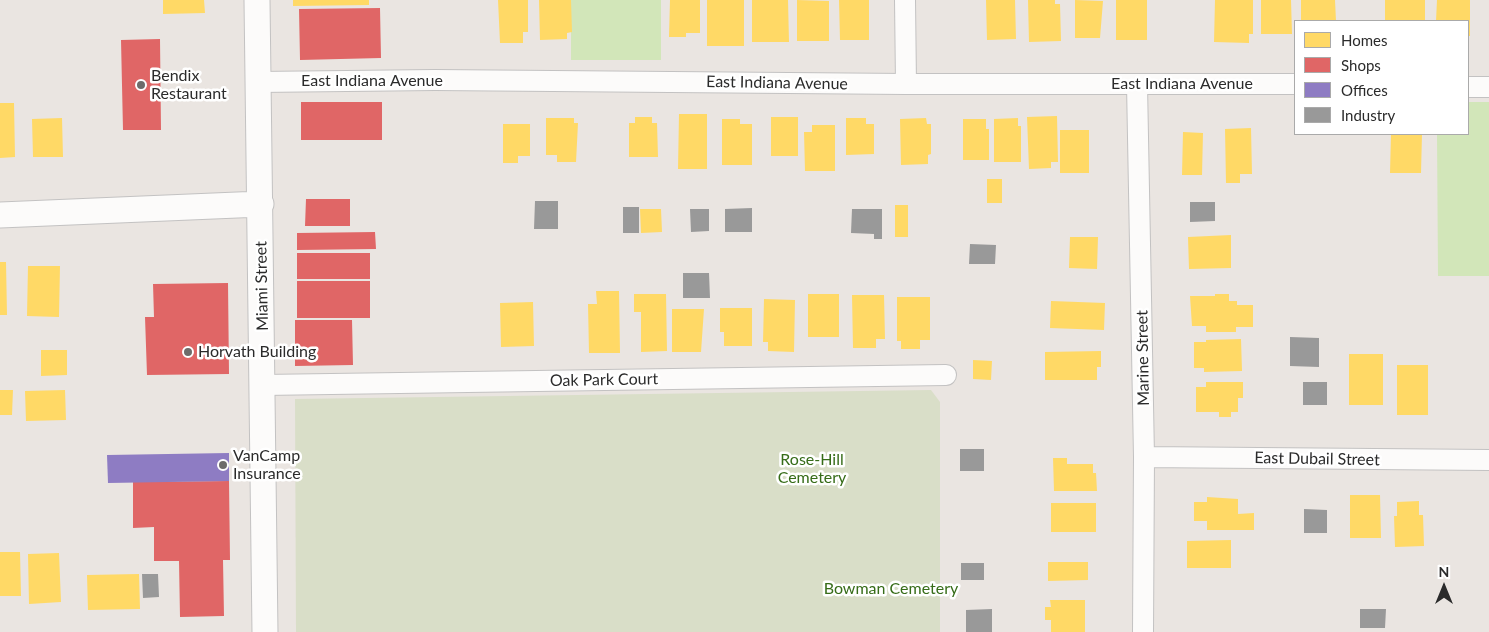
<!DOCTYPE html>
<style>
body{margin:0}
#map{position:relative;width:1489px;height:632px;overflow:hidden;background:#eae5e1;font-family:Lato,sans-serif}
canvas{display:block}
.legend{position:absolute;left:1294px;top:20px;width:175px;height:115px;box-sizing:border-box;background:#fff;border:1px solid #aaa;margin:0;padding:6px 9px;list-style:none;font-size:15px;color:#2b2b2b}
.legend li{display:flex;align-items:center;gap:10px;height:25px}
.legend b{width:25px;border:1px solid #aaa}
.north{position:absolute;left:1419px;top:562px;width:50px;height:50px;-webkit-text-stroke:4px #fff;paint-order:stroke;rotate:0deg;font-size:14px;font-weight:700;line-height:20px;text-align:center;color:#2b2b2b}
.north::after{content:'';display:block;margin:auto;width:18px;height:22px;background:#2b2b2b;clip-path:polygon(50% 0,100% 100%,50% 72%,0 100%)}
</style>
<div id="map">
<canvas width="1489" height="632"></canvas>
<ul class="legend">
<li><b style="height:14px;background:#ffd966"></b>Homes</li>
<li><b style="height:14px;background:#e06666"></b>Shops</li>
<li><b style="height:14px;background:#8e7cc3"></b>Offices</li>
<li><b style="height:14px;background:#999"></b>Industry</li>
</ul>
<div class="north">N</div>
</div>
<script>
const ctx = document.querySelector('canvas').getContext('2d');
ctx.lineJoin = 'round';
function fill(path, color) { ctx.fillStyle = color; ctx.fill(path, 'evenodd'); }
const shape = rows => new Path2D(rows.map(r => 'M' + r).join(''));
function trace(path, color, width, dash) { ctx.strokeStyle = color; ctx.lineWidth = width; ctx.lineCap = dash ? 'butt' : 'round'; ctx.setLineDash(dash || []); ctx.stroke(path); }
function label(font, color, halo, rows, align = 'center') {
  ctx.font = font + ' Lato,sans-serif'; ctx.lineWidth = 5; ctx.setLineDash([]); ctx.textBaseline = 'middle'; ctx.strokeStyle = halo; ctx.fillStyle = color; for (const [text, x, y, turn = 0] of rows) {
    ctx.save(); ctx.translate(x, y); ctx.rotate((+turn || 0) * Math.PI / 180); ctx.textAlign = isNaN(turn) ? turn : align; if (halo) ctx.strokeText(text, 0, 0); ctx.fillText(text, 0, 0); ctx.restore();
  }
}
fill(shape([
 [571,0,661,0,661,60,571,60],
 [1468,102,1489,102,1489,276,1438,276,1437,134,1468,134]
]), '#d2e6b9');
fill(shape([
 [931,390,940,402,940,632,296,632,295,399]
]), '#d9dec8');
fill(shape([
 [163,0,204,0,205,13,163,14],
 [293,0,369,0,369,5,293,6],
 [498,0,528,0,528,32,523,32,523,43,500,43],
 [539,0,571,0,572,32,567,33,567,39,540,40],
 [670,0,700,0,700,33,686,33,686,37,669,37],
 [707,0,744,0,744,46,707,46],
 [752,0,788,0,789,42,752,42],
 [797,0,829,1,829,41,797,41],
 [839,0,869,0,869,40,840,40],
 [986,0,1015,0,1016,39,987,40],
 [1028,0,1055,0,1055,4,1060,4,1061,41,1029,42],
 [1075,0,1103,1,1100,38,1075,38],
 [1116,0,1147,0,1147,40,1116,40],
 [1215,0,1253,0,1253,34,1249,34,1249,43,1214,42],
 [1261,0,1291,0,1292,34,1261,34],
 [1301,0,1335,0,1336,21,1301,21],
 [1385,0,1425,0,1425,21,1385,21],
 [1437,0,1470,0,1470,36,1468,36,1468,21,1436,21],
 [0,103,14,103,15,157,0,158],
 [679,114,707,114,707,169,678,169],
 [1057,116,1058,162,1051,162,1051,168,1029,169,1027,117],
 [635,117,652,117,652,123,657,123,658,157,629,157,629,123,635,123],
 [771,117,798,117,798,156,771,156],
 [62,118,63,157,33,157,32,119],
 [546,118,574,118,574,123,578,123,576,162,557,162,557,155,546,155],
 [846,118,866,118,866,124,874,124,874,154,846,155],
 [926,118,927,124,931,124,931,154,928,155,928,164,901,165,900,119],
 [1018,118,1018,126,1021,126,1021,162,994,162,994,119],
 [722,119,740,119,740,124,752,124,752,165,722,165],
 [963,119,986,119,986,129,989,129,989,160,963,160],
 [503,124,530,124,530,156,518,156,518,163,503,163],
 [812,125,835,125,835,171,805,171,804,132,812,132],
 [1251,128,1252,174,1240,174,1240,183,1226,183,1225,129],
 [1060,130,1089,130,1089,173,1060,173],
 [1183,132,1203,133,1202,175,1182,175],
 [1391,134,1422,134,1421,173,1390,173],
 [987,179,1002,179,1002,203,987,203],
 [895,205,908,205,908,237,895,237],
 [640,209,661,209,662,232,641,233],
 [1231,235,1231,268,1189,269,1188,237],
 [1070,237,1098,237,1097,269,1069,268],
 [0,262,6,262,7,315,0,315],
 [28,266,60,266,59,317,27,316],
 [596,291,619,291,620,353,589,353,588,304,597,304],
 [634,294,666,294,667,351,641,352,641,312,634,312],
 [808,294,839,294,839,337,808,337],
 [1215,294,1229,294,1229,301,1237,301,1237,305,1253,305,1253,327,1236,327,1236,332,1206,332,1206,326,1192,326,1190,296,1215,296],
 [852,295,884,295,885,339,876,339,876,348,853,348],
 [897,297,930,297,930,340,920,340,920,349,901,349,901,341,897,341],
 [764,299,795,300,794,352,768,351,768,342,763,342],
 [1051,301,1105,303,1104,330,1050,328],
 [533,302,534,346,501,347,500,303],
 [720,308,752,308,752,346,724,346,724,332,720,332],
 [672,309,704,309,701,352,672,352],
 [1241,339,1242,371,1204,372,1204,368,1194,368,1194,342,1206,342,1206,340],
 [41,350,67,350,67,375,41,376],
 [1101,351,1101,367,1097,367,1097,380,1045,380,1045,352],
 [1349,354,1383,354,1383,405,1349,405],
 [973,360,992,361,991,380,973,379],
 [1397,365,1428,365,1428,415,1397,415],
 [1206,382,1243,382,1243,398,1238,398,1238,412,1231,412,1231,417,1219,417,1219,412,1196,412,1196,387,1206,387],
 [0,390,13,390,12,415,0,415],
 [65,390,66,420,26,421,25,391],
 [1053,458,1067,458,1067,464,1093,464,1093,473,1096,473,1097,491,1054,491],
 [1350,495,1380,495,1381,538,1350,538],
 [1207,497,1238,499,1238,514,1254,513,1254,530,1207,530,1207,521,1194,521,1194,502,1207,502],
 [1419,501,1419,515,1423,515,1424,546,1395,547,1394,516,1397,516,1397,502],
 [1051,503,1096,503,1096,532,1051,532],
 [1231,540,1231,568,1187,568,1187,541],
 [0,552,20,552,21,596,0,596],
 [59,553,61,602,29,604,28,554],
 [1048,562,1088,562,1088,580,1048,581],
 [139,574,140,609,88,610,87,575],
 [1050,600,1085,600,1085,632,1051,632,1051,620,1045,620,1045,607,1051,607]
]), '#ffd966');
fill(shape([
 [380,8,381,58,300,60,299,9],
 [160,39,161,130,123,130,121,40],
 [301,102,382,102,382,140,301,140],
 [306,199,350,199,350,226,305,226],
 [375,232,376,249,297,250,297,233],
 [297,253,370,253,370,279,297,279],
 [297,281,370,281,370,318,297,318],
 [228,283,229,374,147,375,145,317,154,317,153,284],
 [295,320,352,320,353,365,295,366],
 [229,481,230,560,223,560,224,616,180,617,179,561,154,561,154,527,133,528,133,482]
]), '#e06666');
fill(shape([
 [229,453,229,481,108,483,107,455]
]), '#8e7cc3');
fill(shape([
 [535,201,558,201,558,229,534,229],
 [1190,202,1215,202,1215,221,1190,222],
 [623,207,639,207,639,233,623,233],
 [752,208,752,232,725,232,725,209],
 [690,209,709,209,709,231,691,232],
 [852,209,882,209,882,239,874,239,874,234,851,233],
 [970,244,996,245,995,264,969,264],
 [683,273,709,273,710,298,683,298],
 [1290,337,1319,338,1319,367,1290,366],
 [1303,382,1327,382,1327,405,1303,405],
 [960,449,984,449,984,471,960,471],
 [1304,509,1327,510,1327,533,1304,533],
 [961,563,984,563,984,580,961,580],
 [142,574,158,574,159,597,143,598],
 [992,609,992,632,966,632,966,610],
 [1360,609,1386,609,1385,628,1360,628]
]), '#999');
const minor = shape([
 [905,0,906,84],
 [258,82,435,80,906,84,1295,84],
 [1137,84,1144,457,1143,632],
 [1468,87,1489,87],
 [263,385,946,375],
 [1144,457,1489,460]
]);
const tertiary = shape([
 [257,0,265,632],
 [0,215,261,204]
]);
trace(minor, '#c3c2c2', 22);
trace(tertiary, '#c3c2c2', 27);
trace(minor, '#fcfbfa', 20);
trace(tertiary, '#fcfbfa', 25);
for (const [x, y, r, color] of [
 [141,85,5,"#6e6c6b"],
 [188,352,5,"#6e6c6b"],
 [223,465,5,"#6e6c6b"]
]) { const dot = new Path2D(); dot.arc(x, y, r, 0, 2 * Math.PI); ctx.fillStyle = color; ctx.fill(dot); trace(dot, '#fff', 2); }
label('16px', '#2b2b2b', '#fff', [
 ["Bendix",151,76],
 ["Restaurant",151,94],
 ["Horvath Building",198,352],
 ["VanCamp",233,456],
 ["Insurance",233,474]
], 'left');
label('16px', '#2b2b2b', '#fff', [
 ["East Indiana Avenue",372,81],
 ["East Indiana Avenue",777,83,1],
 ["East Indiana Avenue",1182,84],
 ["Miami Street",262,286,-91],
 ["Marine Street",1143,358,-91],
 ["Oak Park Court",604,380,-1],
 ["East Dubail Street",1317,459,1]
]);
label('16px', '#366c18', '#fff', [
 ["Rose-Hill",812,460],
 ["Cemetery",812,478],
 ["Bowman Cemetery",891,589]
]);
</script>
